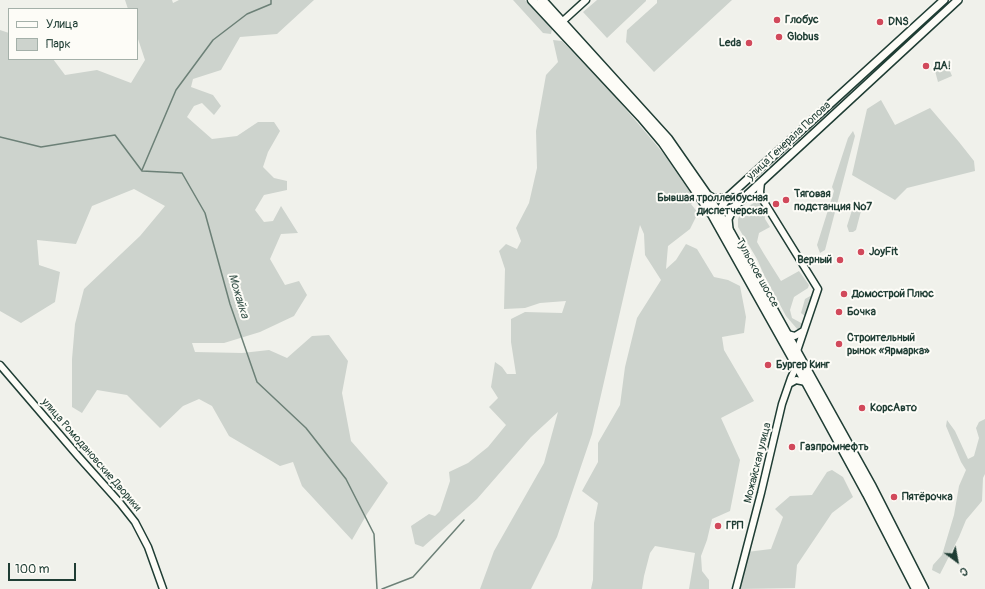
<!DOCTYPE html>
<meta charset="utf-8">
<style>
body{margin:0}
#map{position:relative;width:985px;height:589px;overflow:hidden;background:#f0f1eb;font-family:Pangolin,sans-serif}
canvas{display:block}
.legend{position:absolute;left:8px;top:8px;width:130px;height:52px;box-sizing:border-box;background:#fdfcf7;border:1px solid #a4b0a9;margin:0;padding:5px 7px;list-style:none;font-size:12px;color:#1f3d34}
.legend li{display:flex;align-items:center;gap:8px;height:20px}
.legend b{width:20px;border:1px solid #a4b0a9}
.north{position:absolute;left:937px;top:541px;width:40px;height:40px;-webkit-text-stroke:3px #fdfcf7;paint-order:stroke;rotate:148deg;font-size:11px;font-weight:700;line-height:16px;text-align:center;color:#1f3d34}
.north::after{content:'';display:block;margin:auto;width:14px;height:18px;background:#1f3d34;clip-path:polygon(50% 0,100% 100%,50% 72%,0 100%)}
.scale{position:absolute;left:8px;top:563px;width:68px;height:18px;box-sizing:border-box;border:2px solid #1f3d34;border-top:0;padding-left:5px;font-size:12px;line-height:14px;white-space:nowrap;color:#1f3d34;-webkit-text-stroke:3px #fdfcf7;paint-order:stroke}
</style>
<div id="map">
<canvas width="985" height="589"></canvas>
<ul class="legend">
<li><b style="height:5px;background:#fdfcf7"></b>Улица</li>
<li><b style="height:11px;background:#cdd3cd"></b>Парк</li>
</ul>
<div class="north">С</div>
<div class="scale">100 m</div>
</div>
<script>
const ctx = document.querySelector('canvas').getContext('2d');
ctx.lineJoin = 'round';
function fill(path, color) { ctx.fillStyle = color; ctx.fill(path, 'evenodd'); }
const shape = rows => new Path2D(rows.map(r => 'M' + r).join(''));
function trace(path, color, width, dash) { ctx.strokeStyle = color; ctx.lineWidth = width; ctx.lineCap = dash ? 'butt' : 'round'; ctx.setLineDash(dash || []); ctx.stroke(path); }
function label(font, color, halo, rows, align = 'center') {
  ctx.font = font + ' Pangolin,sans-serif'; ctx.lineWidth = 4; ctx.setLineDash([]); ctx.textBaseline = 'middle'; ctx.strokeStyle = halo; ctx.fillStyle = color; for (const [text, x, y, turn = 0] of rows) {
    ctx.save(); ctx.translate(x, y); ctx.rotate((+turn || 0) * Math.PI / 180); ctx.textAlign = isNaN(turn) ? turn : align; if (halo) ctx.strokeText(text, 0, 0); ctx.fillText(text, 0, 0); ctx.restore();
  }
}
fill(shape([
 [125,0,172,0,173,3,179,0,314,0,277,34,240,37,221,70,193,79,191,87,213,95,221,106,214,115,202,103,194,106,187,117,212,139,237,136,258,122,274,122,280,131,268,152,263,167,274,178,287,181,287,190,264,195,255,210,264,222,273,221,281,206,298,233,281,234,270,259,285,285,299,281,307,295,294,316,260,332,224,343,192,343,195,352,242,353,269,350,287,358,312,336,329,335,348,361,342,393,351,441,388,483,367,514,352,540,302,486,293,462,280,466,229,436,212,406,199,399,183,406,160,428,127,395,97,390,82,413,72,407,72,359,75,324,84,289,140,236,165,206,134,189,92,206,76,244,37,240,39,265,60,272,55,302,21,323,0,311,0,30,9,33,9,59,53,59,65,75,97,70,131,83,145,60,137,36,137,9,128,9],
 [513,0,525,0,552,29,551,34,543,33],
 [597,0,646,0,646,1,607,38,583,12],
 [657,0,732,0,654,72,626,42,627,30,657,3],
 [553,40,562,41,612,93,653,141,677,170,696,197,691,204,698,213,690,229,668,246,666,269,676,260,686,244,697,249,714,277,728,280,740,286,746,317,744,333,722,337,724,350,754,401,721,418,740,460,730,511,712,519,707,540,701,556,702,571,709,580,709,589,689,589,695,553,655,546,650,553,644,576,642,589,591,589,593,580,594,523,598,503,582,491,598,462,598,443,620,405,625,367,637,318,661,280,645,255,644,234,640,225,592,434,557,537,531,589,480,589,494,551,544,463,558,412,531,437,477,499,423,547,415,544,411,526,429,514,435,516,440,511,450,481,449,472,468,463,488,447,506,425,489,407,498,398,491,387,495,362,502,367,507,374,516,374,511,342,511,319,525,312,562,313,566,301,540,303,525,308,504,309,505,269,499,251,506,244,517,249,521,241,516,228,529,203,537,168,536,131,546,75,558,62],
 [947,64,952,76,938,82,935,71],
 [881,100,895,125,930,108,959,142,974,161,975,171,907,188,895,200,852,175,867,109],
 [853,131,855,136,825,250,820,253,817,245,834,191,832,187,848,138],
 [759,200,764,208,765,219,770,227,759,233,757,242,764,254,781,281,799,271,809,285,808,288,794,297,790,310,792,318,803,324,798,330,786,316,764,275,757,259,738,227,738,219,742,210],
 [853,207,860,209,861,211,856,230,853,232,849,232,847,226],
 [812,295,805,316,801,313,805,299],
 [985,419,985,474,983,478,982,501,966,520,959,537,940,574,932,570,933,565,942,555,954,515,959,486,966,470,961,462,946,426,947,420,955,431,968,459,974,456,979,438,976,428,979,422],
 [832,470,843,477,853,497,832,513,797,565,795,588,740,589,747,552,771,549,783,517,775,509,790,496,812,495,827,472]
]), '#cdd3cd');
trace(shape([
 [0,137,41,147,115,135,142,171,182,173,205,213,230,304,257,382,306,428,346,479,374,534,377,589],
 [142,170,176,90,213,40,247,14,271,4,271,0],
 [382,589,413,577,464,520]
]), '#6c8077', 1.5);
const tertiary = shape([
 [563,21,586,0],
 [761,182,760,192,761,197,818,289,797,351],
 [787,334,795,336,803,331],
 [0,365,78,456,120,503,135,522,148,547,163,589],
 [789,384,796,380,806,382],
 [736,589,761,493,782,404,791,378,797,365]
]);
const secondary = shape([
 [707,195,713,198,728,198],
 [718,213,734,207,958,0],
 [718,213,728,197,944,0],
 [729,229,728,219,734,207]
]);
const primary = shape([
 [532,0,641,117,663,143,700,197,713,216,806,382,867,494,916,589],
 [542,0,668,139,707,195,730,232,872,487,924,589]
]);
trace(tertiary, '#1f3d34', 9);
trace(secondary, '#1f3d34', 10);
trace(primary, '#1f3d34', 11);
trace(tertiary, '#fdfcf7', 6);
trace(secondary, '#fdfcf7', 7);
trace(primary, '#fdfcf7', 8);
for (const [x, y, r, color] of [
 [777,20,4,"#d1495b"],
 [880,22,4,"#d1495b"],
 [779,37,4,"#d1495b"],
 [749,43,4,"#d1495b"],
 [926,66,4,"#d1495b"],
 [786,200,4,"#d1495b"],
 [776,204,4,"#d1495b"],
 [861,252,4,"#d1495b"],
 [840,260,4,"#d1495b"],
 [844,294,4,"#d1495b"],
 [839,312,4,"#d1495b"],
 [839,344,4,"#d1495b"],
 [768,365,4,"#d1495b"],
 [862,408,4,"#d1495b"],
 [792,447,4,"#d1495b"],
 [894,497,4,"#d1495b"],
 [718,526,4,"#d1495b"]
]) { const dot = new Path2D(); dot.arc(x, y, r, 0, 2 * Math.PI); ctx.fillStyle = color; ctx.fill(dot); trace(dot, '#fdfcf7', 1.5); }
label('bold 11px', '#1f3d34', '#fdfcf7', [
 ["Глобус",785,20],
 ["DNS",888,22],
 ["Globus",787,37],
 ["Leda",741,43,"right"],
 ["ДА!",934,66],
 ["Тяговая",794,194],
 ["подстанция №7",794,207],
 ["Бывшая троллейбусная",768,198,"right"],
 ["диспетчерская",768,211,"right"],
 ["JoyFit",869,252],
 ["Верный",832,260,"right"],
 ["Домострой Плюс",852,294],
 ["Бочка",847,312],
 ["Строительный",847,338],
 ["рынок «Ярмарка»",847,351],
 ["Бургер Кинг",776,365],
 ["КорсАвто",870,408],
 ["Газпромнефть",800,447],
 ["Пятёрочка",902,497],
 ["ГРП",726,526]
], 'left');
label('11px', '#1f3d34', '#fdfcf7', [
 ["улица Генерала Попова",789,141,-43],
 ["Тульское шоссе",757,273,61],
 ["улица Ромодановские Дворики",91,455,49],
 ["Можайская улица",758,463,-76]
]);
label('italic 12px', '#455e56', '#fdfcf7', [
 ["Можайка",238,296,73]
]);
</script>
